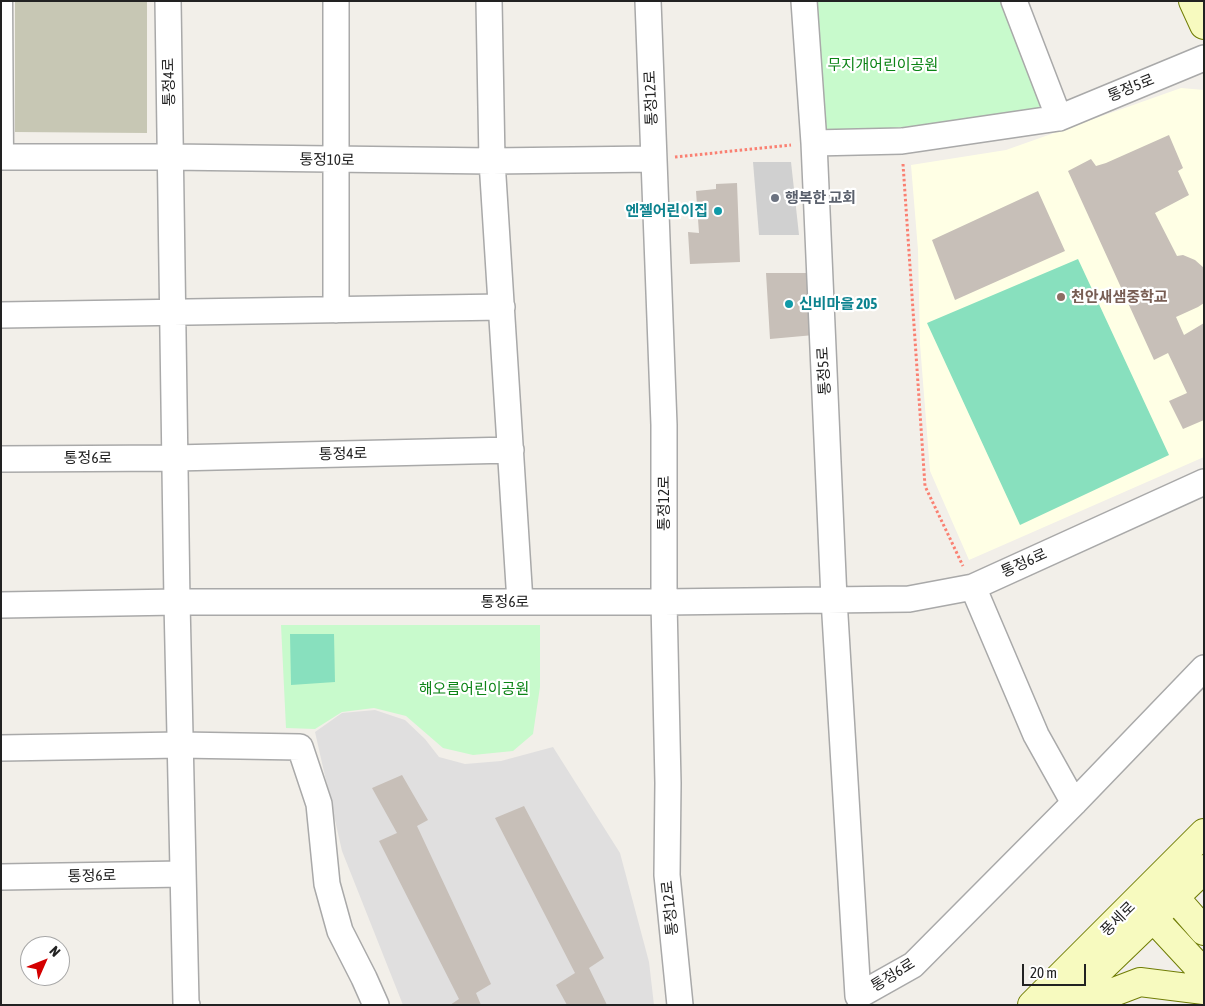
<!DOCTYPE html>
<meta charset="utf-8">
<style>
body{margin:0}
#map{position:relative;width:1205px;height:1006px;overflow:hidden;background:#f2efe9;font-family:"Asap Condensed",sans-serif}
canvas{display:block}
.frame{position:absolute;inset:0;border:2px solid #222;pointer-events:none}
.north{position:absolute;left:20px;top:936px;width:50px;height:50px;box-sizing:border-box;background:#fff;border:1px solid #a7a7a7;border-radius:50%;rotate:46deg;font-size:14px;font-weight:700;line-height:20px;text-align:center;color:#222}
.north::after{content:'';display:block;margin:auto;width:18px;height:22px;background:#d40000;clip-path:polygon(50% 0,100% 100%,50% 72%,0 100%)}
.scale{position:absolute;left:1022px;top:964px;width:64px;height:22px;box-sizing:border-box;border:2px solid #222;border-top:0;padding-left:6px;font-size:15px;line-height:18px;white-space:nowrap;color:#222;-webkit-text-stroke:4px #fff;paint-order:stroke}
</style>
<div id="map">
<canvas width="1205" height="1006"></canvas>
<div class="frame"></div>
<div class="north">N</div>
<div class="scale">20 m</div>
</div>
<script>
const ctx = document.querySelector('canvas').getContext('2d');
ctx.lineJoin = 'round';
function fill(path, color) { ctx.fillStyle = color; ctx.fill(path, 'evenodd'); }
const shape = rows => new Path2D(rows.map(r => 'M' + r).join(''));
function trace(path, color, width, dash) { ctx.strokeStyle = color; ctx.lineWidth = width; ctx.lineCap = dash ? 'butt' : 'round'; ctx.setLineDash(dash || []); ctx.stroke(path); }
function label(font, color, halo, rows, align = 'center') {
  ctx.font = font + ' "Asap Condensed","Noto Sans KR",sans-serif'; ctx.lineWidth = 4.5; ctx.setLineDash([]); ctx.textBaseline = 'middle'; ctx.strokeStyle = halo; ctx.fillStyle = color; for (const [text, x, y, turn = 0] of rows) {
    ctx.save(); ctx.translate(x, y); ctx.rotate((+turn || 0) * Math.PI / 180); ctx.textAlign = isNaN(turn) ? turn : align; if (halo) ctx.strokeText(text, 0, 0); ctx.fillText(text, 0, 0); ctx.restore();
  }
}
fill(shape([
 [375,710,405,720,425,739,439,757,465,764,501,761,553,747,620,853,649,962,654,1005,403,1005,342,851,315,732,342,713]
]), '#e0dfdf');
fill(shape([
 [1181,88,1204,90,1204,457,969,560,930,471,920,344,918,250,911,165,1006,150]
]), '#ffffe5');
fill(shape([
 [753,162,791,162,799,235,759,235]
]), '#d0d0d0');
fill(shape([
 [15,1,147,1,147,133,15,132]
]), '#c7c7b4');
fill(shape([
 [813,1,1007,1,1044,105,1032,114,825,135],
 [281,625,540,625,540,687,533,734,513,751,473,755,443,748,406,716,374,708,342,712,315,729,286,728]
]), '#c8facc');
fill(shape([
 [1078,259,1169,455,1020,525,927,323],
 [290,634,334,634,335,682,291,685]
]), '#88e0be');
fill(shape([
 [1169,135,1183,168,1178,171,1189,195,1155,213,1177,256,1183,255,1195,260,1204,268,1204,303,1198,307,1176,317,1184,335,1204,323,1204,420,1183,429,1169,401,1187,393,1168,353,1154,360,1068,171,1091,159,1096,166,1106,163],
 [737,183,740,262,690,264,688,232,699,233,696,191,716,189,716,184],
 [1038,191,1065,251,955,300,932,240],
 [766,273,807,273,814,335,770,339],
 [402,775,428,820,417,826,491,984,476,993,481,1005,450,1005,459,999,379,841,397,833,372,788],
 [524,806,604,958,589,968,607,1005,567,1005,556,985,575,973,495,818]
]), '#c7bfb8');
const lane = shape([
 [6,1,7,157]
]);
const street = shape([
 [168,1,177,602,186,1003,187,1005],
 [489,1,492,161,520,602],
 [648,1,664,425,664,602,668,783,667,875,680,1005],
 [804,1,814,143],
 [1014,1,1059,118],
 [1204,58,1059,118,902,141,814,143,834,599,858,996,913,965,1074,803,1204,668],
 [1,157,170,157,492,161,653,159],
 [336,310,336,1],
 [1,315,502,307],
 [1,459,175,458,511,450],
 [973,587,1036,735,1074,803],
 [1,605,177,602,664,602,909,599,973,587,1204,482],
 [1,748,180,745,300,747,319,804,327,884,340,931,364,978,376,1005],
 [1,877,183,874]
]);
const secondary = shape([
 [1193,1,1204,25],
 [1163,884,1204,931],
 [1141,905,1204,973],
 [1032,1005,1204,833],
 [1063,1005,1204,869],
 [1086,1005,1098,998,1140,982,1204,990]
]);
trace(lane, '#a9a9a9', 15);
trace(street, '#a9a9a9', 28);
trace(secondary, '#707d05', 30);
trace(shape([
 [675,157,791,145],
 [903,164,925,486,963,566]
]), '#fa8072', 3, [2.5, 2.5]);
trace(lane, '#fff', 12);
trace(street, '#fff', 25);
trace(secondary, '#f7fabf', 28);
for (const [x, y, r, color] of [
 [775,198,5,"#6b7280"],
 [718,211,5,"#0f9aa8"],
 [1061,297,5,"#8d6e63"],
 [789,304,5,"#0f9aa8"]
]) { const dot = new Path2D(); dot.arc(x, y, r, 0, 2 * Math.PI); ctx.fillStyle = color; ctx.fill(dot); trace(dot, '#fff', 2); }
label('15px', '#0c8416', '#fff', [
 ["무지개어린이공원",883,65],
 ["해오름어린이공원",474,689]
]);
label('15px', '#222', '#fff', [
 ["통정4로",169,82,-91],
 ["통정5로",1131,88,-22],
 ["통정12로",651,98,-92],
 ["통정10로",327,160,1],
 ["통정5로",824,371,-93],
 ["통정4로",343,454,-1],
 ["통정6로",88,458],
 ["통정12로",664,503,-90],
 ["통정6로",1024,563,-24],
 ["통정6로",505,602],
 ["통정6로",92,876,-1],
 ["통정12로",670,908,-96],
 ["풍세로",1118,919,-45],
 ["통정6로",893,975,-32]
]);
label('bold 15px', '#5b616d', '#fff', [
 ["행복한 교회",785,198]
], 'left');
label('bold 15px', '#0d838f', '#fff', [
 ["엔젤어린이집",708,211],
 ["신비마을 205",799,304,"left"]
], 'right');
label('bold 15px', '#785e54', '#fff', [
 ["천안새샘중학교",1071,297]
], 'left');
</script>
